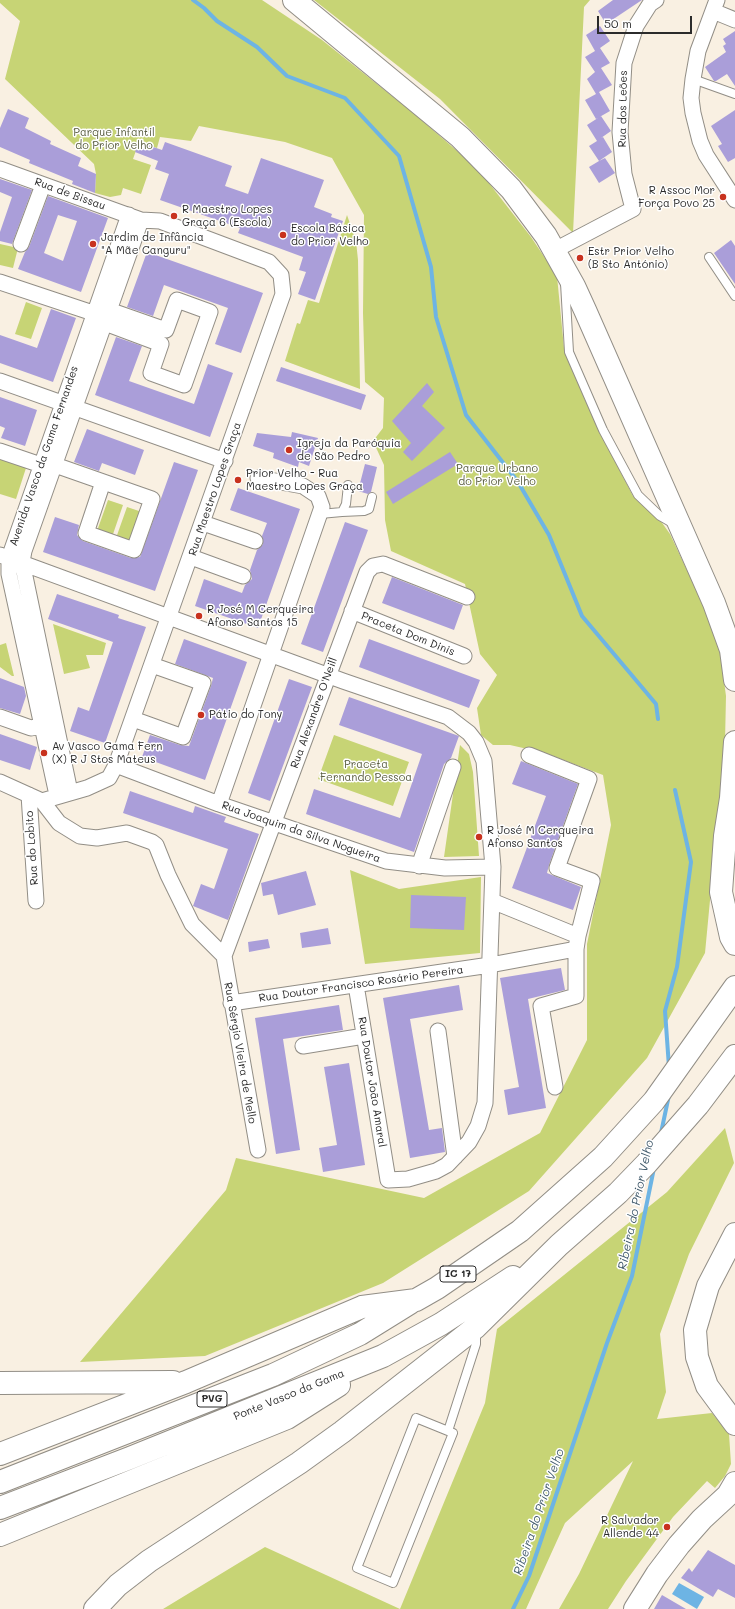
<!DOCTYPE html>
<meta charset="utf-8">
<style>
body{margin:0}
#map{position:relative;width:735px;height:1609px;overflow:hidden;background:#f9f0e2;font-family:Mali,sans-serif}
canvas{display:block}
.scale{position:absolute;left:597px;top:16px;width:95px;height:18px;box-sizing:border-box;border:2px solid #2b2b2b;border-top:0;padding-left:5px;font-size:12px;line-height:14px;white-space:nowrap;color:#2b2b2b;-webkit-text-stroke:3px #fff;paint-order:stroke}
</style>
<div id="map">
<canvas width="735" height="1609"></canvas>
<div class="scale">50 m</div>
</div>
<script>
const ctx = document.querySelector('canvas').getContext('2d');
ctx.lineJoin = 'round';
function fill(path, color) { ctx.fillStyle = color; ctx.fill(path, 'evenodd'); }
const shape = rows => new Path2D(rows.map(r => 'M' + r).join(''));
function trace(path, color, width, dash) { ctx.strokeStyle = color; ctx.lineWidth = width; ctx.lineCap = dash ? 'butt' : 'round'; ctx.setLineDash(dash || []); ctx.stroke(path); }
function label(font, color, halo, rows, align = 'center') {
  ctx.font = font + ' Mali,sans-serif'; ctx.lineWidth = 3; ctx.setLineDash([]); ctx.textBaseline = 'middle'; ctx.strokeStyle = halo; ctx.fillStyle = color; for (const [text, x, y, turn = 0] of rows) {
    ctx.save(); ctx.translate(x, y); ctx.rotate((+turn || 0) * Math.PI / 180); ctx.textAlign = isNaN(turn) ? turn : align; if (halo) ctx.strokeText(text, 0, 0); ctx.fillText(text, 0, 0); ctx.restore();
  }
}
fill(shape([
 [0,0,262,0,322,40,412,112,478,169,531,237,557,276,564,348,585,400,606,444,633,496,660,520,670,534,701,600,720,652,726,696,725,742,705,953,647,1058,529,1191,383,1283,205,1356,80,1362,226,1190,236,1158,424,1198,540,1133,587,1040,587,944,611,825,603,775,545,753,510,745,493,745,481,735,477,708,497,675,480,654,465,584,391,551,385,520,384,465,373,441,383,428,384,398,365,382,363,313,364,215,332,158,285,142,199,126,191,141,160,137,157,148,139,142,133,159,151,165,141,194,123,188,121,195,110,197,95,193,96,174,94,164,5,79,20,21,0,3],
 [314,0,590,0,584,7,573,233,440,99],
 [347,215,356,241,358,260,360,389,285,361,297,323,300,324,308,300,319,303],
 [0,244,18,248,13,268,0,265],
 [26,302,42,308,31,339,15,334],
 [0,459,26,468,16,499,0,494],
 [108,500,123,505,112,537,97,531],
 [127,507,142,512,131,543,116,538],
 [53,624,106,643,103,655,86,655,90,668,64,674],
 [6,643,14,676,12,676,0,667,0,645],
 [334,735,409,762,393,806,318,779],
 [460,745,469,754,473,772,479,856,444,857],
 [350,870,399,889,481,877,480,953,365,964],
 [725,1128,734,1163,689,1254,660,1334,666,1392,657,1419,712,1413,729,1434,731,1464,725,1476,715,1488,707,1481,673,1517,626,1581,608,1609,559,1609,579,1574,633,1461,565,1523,526,1609,163,1609,265,1547,400,1609,485,1403,497,1329,667,1192]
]), '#c7d475');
fill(shape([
 [679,1583,704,1597,697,1609,672,1594]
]), '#6db4e4');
trace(shape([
 [193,0,204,8,217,21,257,47,287,76,345,98,399,156,431,267,436,317,466,415,518,482,549,535,582,616,656,704,658,719],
 [669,1067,665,1011,677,967,691,862,675,790],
 [661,1133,669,1095],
 [513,1609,529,1576,607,1343,632,1276,654,1168]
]), '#6db4e4', 4);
fill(shape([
 [613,0,642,0,606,24,598,11],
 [600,26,610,41,600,48,610,63,601,68,612,85,599,92,610,111,596,119,585,100,596,94,587,79,595,72,585,57,595,51,586,35],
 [735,31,735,86,727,74,716,81,714,81,705,67,726,52,723,46,726,44,723,39],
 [8,109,29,118,25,128,51,141,50,144,81,158,78,166,96,174,95,193,72,184,73,181,29,163,30,160,0,147,0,128],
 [735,110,735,158,728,162,718,146,722,144,711,126],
 [601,116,611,131,601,138,603,137,612,152,599,161,605,158,615,173,599,183,589,167,599,161,589,146,597,141,587,125],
 [139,142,162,150,165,142,232,166,225,186,248,194,261,158,324,180,314,207,332,214,331,217,343,221,315,300,298,294,306,272,299,270,303,257,238,233,240,228,160,200,169,174,155,169,158,161,135,152],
 [0,179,32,190,12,244,0,241,0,232,12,197,0,192],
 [48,196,108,218,81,292,18,269,25,252,29,247],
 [58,215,77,221,63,261,44,253],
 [731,240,735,246,735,284,714,253],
 [147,252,263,293,241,353,215,344,228,308,164,285,153,316,127,307],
 [51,309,76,318,53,382,0,363,0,335,37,348],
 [116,337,142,346,129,381,194,404,208,364,233,373,210,437,95,395],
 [281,367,366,395,361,410,276,381],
 [427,383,434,392,422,406,445,428,412,461,403,452,411,443,392,421],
 [0,397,37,410,25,446,1,438,5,428,0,426],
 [87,429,144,450,135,475,102,463,99,471,74,462],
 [292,432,318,438,309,466,299,462,298,467,273,458,274,453,253,446,257,433,291,437],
 [450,452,458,464,393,504,386,492],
 [174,462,198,470,155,591,43,552,55,517,79,525,77,535,83,541,131,558,140,557],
 [365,464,377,467,371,492,368,494,358,491],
 [238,488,300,509,258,628,195,606,204,579,242,593,245,585,252,579,250,570,257,550,263,544,262,536,267,523,230,510],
 [345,522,368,530,323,652,301,644],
 [392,577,463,605,454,630,382,603],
 [57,594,119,615,118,618,146,627,105,743,70,731,78,707,89,711,113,642,48,619],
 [184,639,247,662,205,780,142,757,150,735,180,745,189,746,211,686,213,678,175,664],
 [369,639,480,680,469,708,359,667],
 [0,678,24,687,26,696,20,714,0,708],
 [289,679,312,687,270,801,248,793],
 [349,697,459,736,451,758,444,764,414,852,306,814,314,789,400,818,422,754,339,725],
 [0,734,37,747,30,770,0,760],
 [521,761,578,784,549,865,547,873,581,887,573,910,512,888,546,796,512,784],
 [130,791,193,813,195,806,226,817,224,822,259,834,228,920,193,906,201,884,214,889,228,849,123,813],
 [306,871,316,905,278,915,273,894,263,896,261,883],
 [411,895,466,897,464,930,410,928],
 [328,928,331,944,302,948,300,933],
 [268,939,270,948,249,952,248,942],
 [561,968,565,990,528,999,546,1108,508,1115,504,1090,519,1087,500,978],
 [459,985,463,1010,410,1019,429,1130,442,1128,445,1152,410,1158,383,998],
 [339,1005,343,1030,283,1039,300,1150,276,1154,255,1018],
 [349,1063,365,1165,323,1172,319,1148,337,1145,324,1067],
 [708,1550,735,1565,735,1598,718,1589,713,1597,681,1578,689,1568,692,1572],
 [662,1595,686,1609,654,1609]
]), '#aa9ed9');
const lane = shape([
 [693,79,735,94],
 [709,257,735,296],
 [565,283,569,352,603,430,638,495,660,516,674,524],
 [342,512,364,511,369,509,372,497],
 [320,514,342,512,346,504,348,485],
 [416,1418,453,1433,393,1583,357,1568,416,1418],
 [448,1431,476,1344,476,1330]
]);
const street = shape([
 [717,0,698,51,693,79,691,98,693,113,700,141,706,155,735,200],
 [713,11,735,20],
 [0,169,141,220,160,221,269,262,281,275,283,294,116,765,109,778,87,788,42,801],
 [21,244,43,185],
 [555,250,633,209,624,174,620,132,624,63,636,26,650,4,656,0],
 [0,282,102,316],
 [105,323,161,344,151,373,184,385,210,312,177,300,166,330,109,310],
 [0,381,225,461],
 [0,451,41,465],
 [55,465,152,499,134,550,86,533,103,482],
 [203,523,255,541],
 [0,555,343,681,448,717,469,733,476,742,484,761,493,867,485,1103,478,1126,469,1142,447,1165,436,1171,408,1179,388,1180,356,985],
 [191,557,243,576],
 [352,611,464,656],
 [0,717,31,728,42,726],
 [133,719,183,737,203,683,152,665],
 [529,755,589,779,557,868,592,881,578,936],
 [116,765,219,804,386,861,445,868,493,867],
 [0,782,42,801,59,823,80,836,97,838,127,833,152,842,156,845,168,875,192,924,224,956],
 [70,792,22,562,24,551,141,220],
 [29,795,36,901],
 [57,795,9,574,9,558,129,215],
 [219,804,322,507,318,496,303,486,258,478],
 [419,866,453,767],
 [231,1003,490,965,576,949,578,936,492,901],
 [438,1031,455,1157],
 [303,1046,364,1036],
 [555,1087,541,1006,576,996,576,949],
 [258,1150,224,956,367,572,373,566,383,564,467,597]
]);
const secondary = shape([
 [294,0,460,137,511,189,546,236,574,286,585,310,714,603,731,650,735,680],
 [735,742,731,798,725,836,721,892,731,937,735,944],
 [735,1234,708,1286,695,1330,697,1357,707,1386,735,1424],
 [635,1609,657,1574,679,1545,702,1519,728,1495,735,1483]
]);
const highway = shape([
 [0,1383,173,1382],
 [0,1454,186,1382,362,1307,416,1300,437,1288,520,1231,603,1157,654,1101,735,987],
 [0,1482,273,1375,360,1334,410,1303],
 [0,1508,130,1458,383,1356,441,1324,513,1277],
 [0,1535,287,1418,339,1385],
 [95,1609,118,1585,149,1561,299,1463,342,1432,476,1327,559,1245,618,1193,647,1163,698,1105,735,1056]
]);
trace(lane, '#928e86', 10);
trace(street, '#928e86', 17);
trace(secondary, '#928e86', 24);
trace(highway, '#928e86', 24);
trace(lane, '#fff', 8);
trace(street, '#fff', 15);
trace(secondary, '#fff', 22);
trace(highway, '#fff', 22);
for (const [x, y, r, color] of [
 [723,197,4,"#c8321e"],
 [174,216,4,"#c8321e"],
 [283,235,4,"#c8321e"],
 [93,244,4,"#c8321e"],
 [580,258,4,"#c8321e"],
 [289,450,4,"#c8321e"],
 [238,480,4,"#c8321e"],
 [199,616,4,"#c8321e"],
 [201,715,4,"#c8321e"],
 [44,753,4,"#c8321e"],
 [479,837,4,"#c8321e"],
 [667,1527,4,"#c8321e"]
]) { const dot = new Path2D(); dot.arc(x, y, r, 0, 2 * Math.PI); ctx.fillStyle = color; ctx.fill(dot); trace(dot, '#fff', 1.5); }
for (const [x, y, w] of [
 [458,1274,36],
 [212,1399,30]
]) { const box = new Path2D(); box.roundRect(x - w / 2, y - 8, w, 16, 3); ctx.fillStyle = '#fff'; ctx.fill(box); trace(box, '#2b2b2b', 1); }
label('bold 10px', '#2b2b2b', null, [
 ["IC 17",458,1274],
 ["PVG",212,1399]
]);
label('11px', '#2b2b2b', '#fff', [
 ["Rua dos Leões",623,109,-89],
 ["Rua de Bissau",70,194,20],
 ["Avenida Vasco da Gama Fernandes",44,456,-71],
 ["Rua Maestro Lopes Graça",215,489,-71],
 ["Praceta Dom Dinis",408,634,22],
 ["Rua Alexandre O'Neill",314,713,-70],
 ["Rua Joaquim da Silva Nogueira",301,832,19],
 ["Rua do Lobito",32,848,-94],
 ["Rua Doutor Francisco Rosário Pereira",361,984,-8],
 ["Rua Sérgio Vieira de Mello",240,1053,80],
 ["Rua Doutor João Amaral",372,1082,81],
 ["Ponte Vasco da Gama",289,1395,-22]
]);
label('11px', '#5a5e41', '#fff', [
 ["Parque Infantil",114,133],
 ["do Prior Velho",114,146],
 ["Parque Urbano",497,469],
 ["do Prior Velho",497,482],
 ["Praceta",366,765],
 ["Fernando Pessoa",366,778]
]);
label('11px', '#2b2b2b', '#fff', [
 ["R Assoc Mor",715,191,"right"],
 ["Força Povo 25",715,204,"right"],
 ["R Maestro Lopes",182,210],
 ["Graça 6 (Escola)",182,223],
 ["Escola Básica",291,229],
 ["do Prior Velho",291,242],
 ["Jardim de Infância",101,238],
 ["\"A Mãe Canguru\"",101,251],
 ["Estr Prior Velho",588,252],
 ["(B Sto António)",588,265],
 ["Igreja da Paróquia",297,444],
 ["de São Pedro",297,457],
 ["Prior Velho - Rua",246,474],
 ["Maestro Lopes Graça",246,487],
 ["R José M Cerqueira",207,610],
 ["Afonso Santos 15",207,623],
 ["Pátio do Tony",209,715],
 ["Av Vasco Gama Fern",52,747],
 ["(X) R J Stos Mateus",52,760],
 ["R José M Cerqueira",487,831],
 ["Afonso Santos",487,844],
 ["R Salvador",659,1521,"right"],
 ["Allende 44",659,1534,"right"]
], 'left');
label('italic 12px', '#425b6c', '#fff', [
 ["Ribeira do Prior Velho",636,1205,-78],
 ["Ribeira do Prior Velho",539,1512,-71]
]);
</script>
